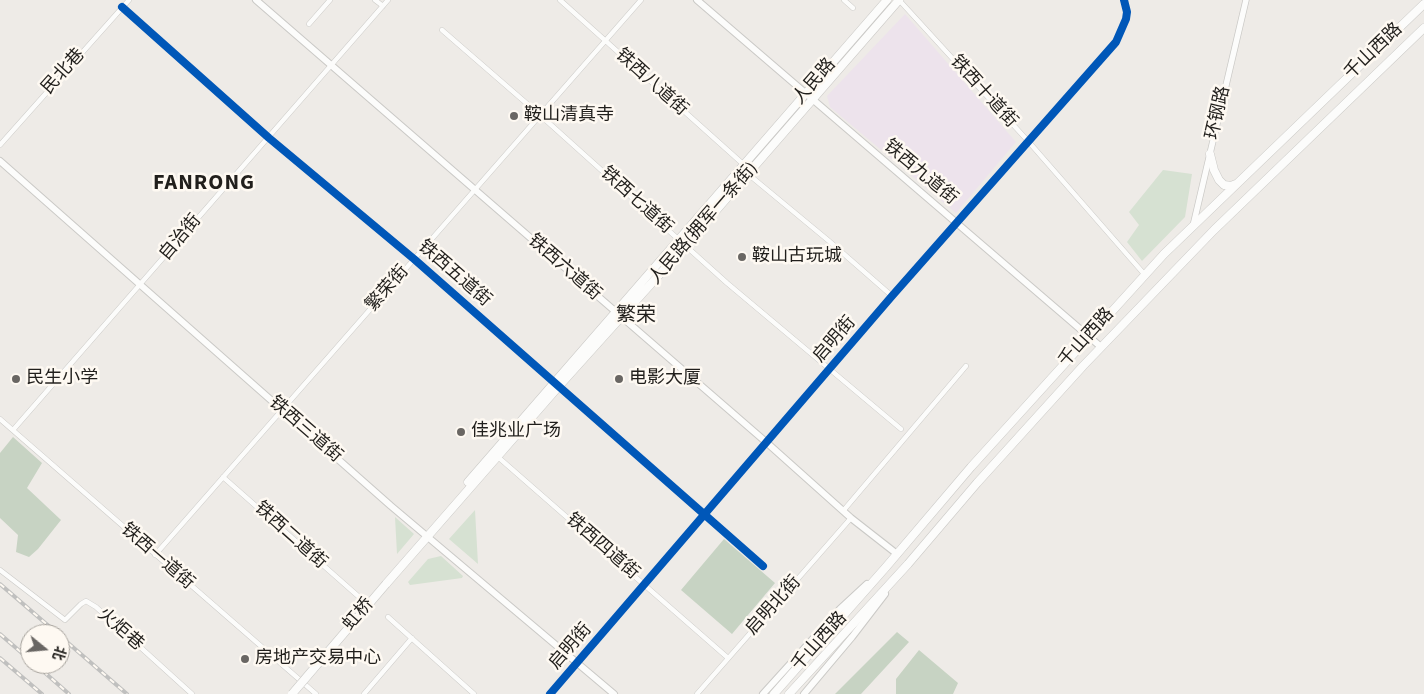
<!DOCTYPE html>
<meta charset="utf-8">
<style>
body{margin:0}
#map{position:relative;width:1424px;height:694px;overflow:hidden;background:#eeebe7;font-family:"Source Sans 3","Noto Sans SC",sans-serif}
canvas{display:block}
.north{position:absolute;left:20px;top:624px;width:50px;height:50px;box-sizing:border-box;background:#fef9f2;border:1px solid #a6a29c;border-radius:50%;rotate:107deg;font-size:14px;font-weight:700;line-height:20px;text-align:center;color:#211f1c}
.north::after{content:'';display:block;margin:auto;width:18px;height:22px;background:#696663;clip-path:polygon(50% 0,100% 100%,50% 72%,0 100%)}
</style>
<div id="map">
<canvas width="1424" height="694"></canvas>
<div class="north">北</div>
</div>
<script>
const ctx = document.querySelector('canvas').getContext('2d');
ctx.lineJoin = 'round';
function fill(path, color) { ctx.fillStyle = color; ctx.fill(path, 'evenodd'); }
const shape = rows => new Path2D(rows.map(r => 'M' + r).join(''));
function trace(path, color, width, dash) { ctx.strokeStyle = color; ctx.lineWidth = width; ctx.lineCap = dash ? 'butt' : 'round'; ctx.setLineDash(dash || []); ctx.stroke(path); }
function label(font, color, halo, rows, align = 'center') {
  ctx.font = font + ' "Source Sans 3","Noto Sans SC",sans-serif'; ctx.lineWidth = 5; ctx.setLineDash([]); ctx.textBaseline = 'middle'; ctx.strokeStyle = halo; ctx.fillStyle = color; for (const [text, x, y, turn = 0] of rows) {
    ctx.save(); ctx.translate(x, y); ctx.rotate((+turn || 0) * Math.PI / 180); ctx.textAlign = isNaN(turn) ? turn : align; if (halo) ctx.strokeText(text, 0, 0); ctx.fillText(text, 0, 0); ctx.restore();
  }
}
fill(shape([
 [905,14,1016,142,956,213,830,107,827,96]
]), '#ede3ec');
fill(shape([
 [1163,170,1192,174,1185,217,1142,261,1127,242,1139,225,1129,212],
 [475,510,478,564,449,539],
 [395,517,414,534,397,554],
 [441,556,463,576,462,578,410,585,408,582,428,559]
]), '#d6e1d2');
fill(shape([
 [13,437,42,463,27,488,61,520,38,549,29,557,16,552,18,535,0,518,0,453],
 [724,539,775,583,732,634,681,590],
 [897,632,909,642,861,694,835,694],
 [919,650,958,683,953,694,896,694,896,679]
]), '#c7d3c3');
const minor = shape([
 [375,0,383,6],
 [560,0,743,164],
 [844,0,853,8],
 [899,0,1028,141,1145,275],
 [122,7,269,138,414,259,763,566],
 [309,24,330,0],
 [442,30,540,115,727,283,901,429],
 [0,145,129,0],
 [748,174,829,241,892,296],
 [0,419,316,694],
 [13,430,388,0],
 [498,457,728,658],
 [223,477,358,596],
 [843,511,966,366],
 [155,555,641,0],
 [0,570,65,620,81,604,86,601,96,607,192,694],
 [388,617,474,694],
 [364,694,412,638],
 [550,694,892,296,1116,42,1126,19,1127,12,1124,0],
 [697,694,851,518]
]);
const tertiary = shape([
 [1193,226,1246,0]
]);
const secondary = shape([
 [256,0,766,442,851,518,897,554],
 [697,0,1101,347],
 [0,161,391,506,614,694],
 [763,694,840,609,867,584],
 [804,694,852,637,885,594]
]);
const primary = shape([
 [1210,154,1214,170,1219,180,1224,185,1231,186,1236,184],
 [468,482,887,0],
 [386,584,559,386,686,245,899,0],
 [774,694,886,567,971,467,1164,254,1424,4],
 [789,694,908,564,977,483,1083,366,1214,230,1424,28]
]);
trace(minor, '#cac9c6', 5.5);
trace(tertiary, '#cac9c6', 7);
trace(secondary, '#cac9c6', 8);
trace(primary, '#cac9c6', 9);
trace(minor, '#fcfcfb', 4.5);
trace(tertiary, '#fcfcfb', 5.5);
trace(secondary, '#fcfcfb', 6);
trace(primary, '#fcfcfb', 8);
const rail = shape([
 [0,584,58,634],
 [0,634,30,660],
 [60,636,127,694],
 [0,658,42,694],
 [35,664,69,694]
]);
trace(rail, '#c0c0bf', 4);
trace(rail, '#fef9f2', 2, [5.5]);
const primaryBridge = shape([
 [292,694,386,584]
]);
trace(primaryBridge, '#cac9c6', 9, []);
trace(primaryBridge, '#fcfcfb', 8);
trace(shape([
 [122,7,269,138,414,259,763,566],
 [550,694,892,296,1116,42,1126,19,1127,12,1124,0]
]), '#0057b8', 8);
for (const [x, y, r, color] of [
 [514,116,5,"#696663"],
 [742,257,5,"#696663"],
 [16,379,5,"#696663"],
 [619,379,5,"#696663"],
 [461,432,5,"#696663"],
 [245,659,5,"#696663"]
]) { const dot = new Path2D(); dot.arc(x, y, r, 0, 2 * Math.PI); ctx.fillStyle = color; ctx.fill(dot); trace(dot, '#fef9f2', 2); }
label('18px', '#211f1c', '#fef9f2', [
 ["千山西路",1374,52,-44],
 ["民北巷",64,72,-48],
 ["人民路",815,82,-49],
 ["铁西八道街",651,83,42],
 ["铁西十道街",983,92,48],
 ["环钢路",1219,113,-77],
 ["铁西九道街",920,173,40],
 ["铁西七道街",636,201,42],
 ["人民路(拥军一条街)",704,224,-49],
 ["自治街",181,238,-50],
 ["铁西六道街",564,268,41],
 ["铁西五道街",454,274,41],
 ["繁荣街",388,289,-49],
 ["千山西路",1087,338,-48],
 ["启明街",835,340,-49],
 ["铁西三道街",305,430,41],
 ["铁西二道街",290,536,42],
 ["铁西四道街",602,547,41],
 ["铁西一道街",157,557,41],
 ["启明北街",774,606,-48],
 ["虹桥",359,615,-49],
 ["火炬巷",120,630,41],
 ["千山西路",820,642,-48],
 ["启明街",571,647,-49]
]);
label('18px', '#211f1c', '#fef9f2', [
 ["鞍山清真寺",524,116],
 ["鞍山古玩城",752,257],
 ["民生小学",26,379],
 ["电影大厦",629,379],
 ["佳兆业广场",471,432],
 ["房地产交易中心",255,659]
], 'left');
label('20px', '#211f1c', '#fef9f2', [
 ["繁荣",636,317]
]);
ctx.letterSpacing = '1px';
label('bold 22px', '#211f1c', '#fef9f2', [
 ["FANRONG",204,184]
]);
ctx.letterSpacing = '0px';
</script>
